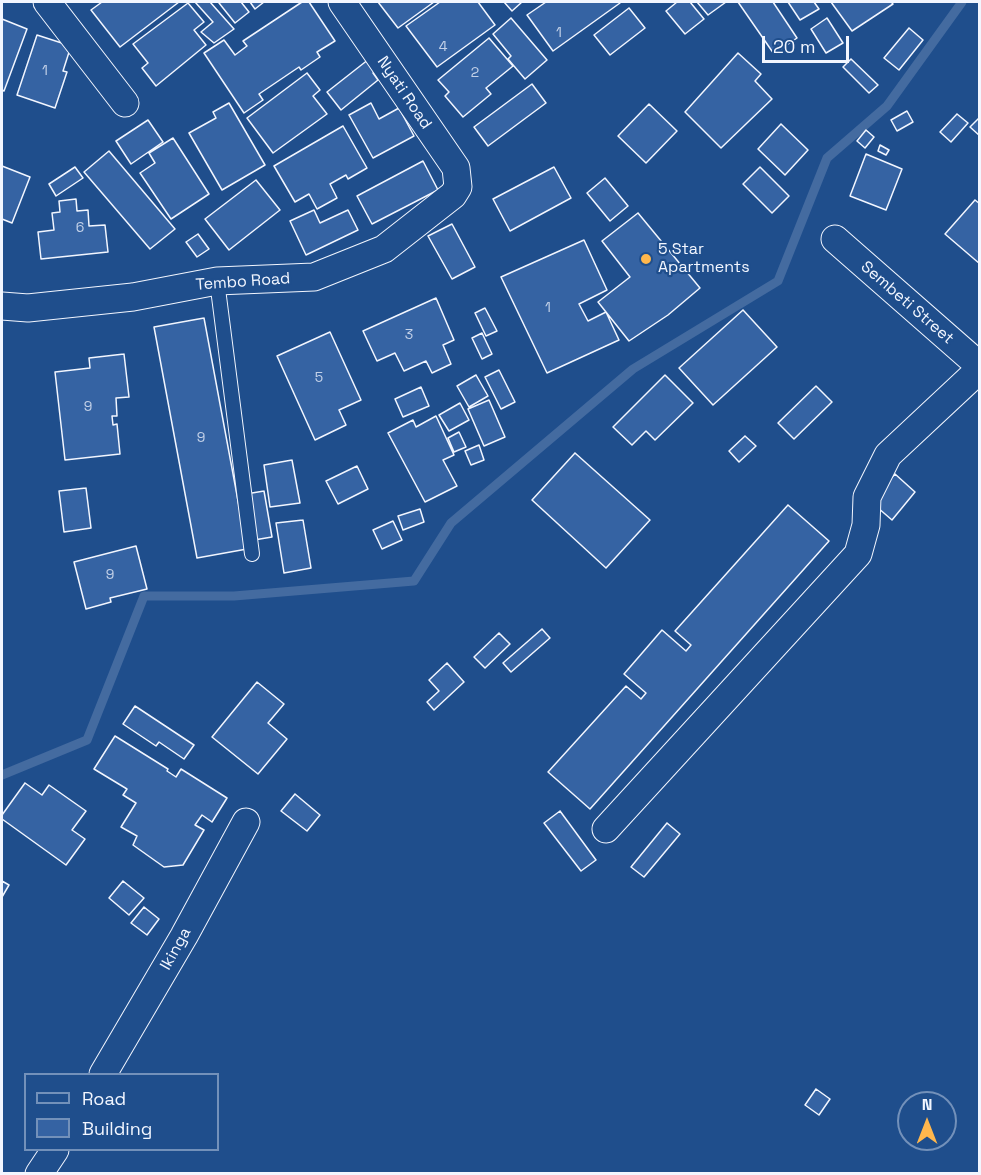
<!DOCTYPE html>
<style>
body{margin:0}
#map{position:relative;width:981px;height:1175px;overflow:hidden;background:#1f4e8c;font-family:"Space Grotesk",sans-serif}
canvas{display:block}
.frame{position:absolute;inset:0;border:3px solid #f2f6ff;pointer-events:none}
.legend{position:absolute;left:24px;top:1073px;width:195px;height:78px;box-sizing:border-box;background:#1f4e8c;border:2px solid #7391ba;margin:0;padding:8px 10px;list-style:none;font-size:18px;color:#f2f6ff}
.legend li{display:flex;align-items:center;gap:12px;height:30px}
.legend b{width:30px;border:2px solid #7391ba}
.north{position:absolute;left:897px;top:1091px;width:60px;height:60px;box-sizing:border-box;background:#1f4e8c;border:2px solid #7391ba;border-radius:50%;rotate:0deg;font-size:16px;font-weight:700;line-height:24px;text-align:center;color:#f2f6ff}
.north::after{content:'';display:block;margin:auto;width:21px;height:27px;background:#ffb74d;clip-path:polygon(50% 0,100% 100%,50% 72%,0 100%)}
.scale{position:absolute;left:762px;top:36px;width:87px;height:27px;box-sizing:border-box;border:3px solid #f2f6ff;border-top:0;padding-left:8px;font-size:18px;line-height:21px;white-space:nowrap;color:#f2f6ff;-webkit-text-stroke:4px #1f4e8c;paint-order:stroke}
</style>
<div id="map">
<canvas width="981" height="1175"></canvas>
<div class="frame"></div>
<ul class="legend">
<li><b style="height:8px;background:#1f4e8c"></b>Road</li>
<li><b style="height:16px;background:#3563a3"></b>Building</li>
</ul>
<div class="north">N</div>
<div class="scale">20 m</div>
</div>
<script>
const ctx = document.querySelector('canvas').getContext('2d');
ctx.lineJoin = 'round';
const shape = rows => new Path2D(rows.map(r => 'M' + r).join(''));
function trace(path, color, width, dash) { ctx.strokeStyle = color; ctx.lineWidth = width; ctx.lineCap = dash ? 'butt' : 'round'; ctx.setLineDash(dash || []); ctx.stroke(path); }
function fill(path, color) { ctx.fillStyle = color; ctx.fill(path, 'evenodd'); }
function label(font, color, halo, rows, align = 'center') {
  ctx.font = font + ' "Space Grotesk",sans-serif'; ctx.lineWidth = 4.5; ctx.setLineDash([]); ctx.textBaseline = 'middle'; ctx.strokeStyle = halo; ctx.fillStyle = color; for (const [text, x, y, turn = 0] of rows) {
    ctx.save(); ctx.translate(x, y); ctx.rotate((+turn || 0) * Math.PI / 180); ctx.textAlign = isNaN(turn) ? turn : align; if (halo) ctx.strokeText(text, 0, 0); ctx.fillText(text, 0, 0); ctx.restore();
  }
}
trace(shape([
 [2,775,87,740,144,596,234,596,414,581,451,523,633,369,778,281,827,158,887,106,962,2]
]), '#446ba0', 9);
const building = shape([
 [102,2,179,2,120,47,91,10,102,2],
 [195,2,210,2,234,29,214,43,201,32,213,22,195,2],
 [221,2,241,2,249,12,235,23,219,3,221,2],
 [250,2,264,2,255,9,250,2],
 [302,2,309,2,335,41,317,52,320,57,301,70,299,67,259,94,263,100,244,113,204,53,224,40,235,55,247,46,243,41,302,2],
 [378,2,434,2,398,28,378,2],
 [440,2,478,2,495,25,437,67,406,26,440,2],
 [504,2,522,2,512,11,504,2],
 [546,2,619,2,620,3,553,51,527,15,546,2],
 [677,2,690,2,704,19,685,34,666,11,677,2],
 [697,2,726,2,708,15,697,2],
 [738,2,773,2,797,38,774,54,738,2],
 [788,2,814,2,819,9,800,20,788,2],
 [831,2,891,2,893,4,852,31,831,2],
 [188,3,204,22,194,30,206,45,156,86,142,68,148,63,133,44,188,3],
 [629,8,645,28,610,55,594,35,629,8],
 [511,18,547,60,525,79,508,59,511,56,493,34,511,18],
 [827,18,843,43,826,53,811,29,827,18],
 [2,19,27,29,4,91,2,90,2,19],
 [909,28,923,40,899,70,884,58,909,28],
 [37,35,71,46,63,71,67,72,55,108,17,95,37,35],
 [489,38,513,66,486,88,491,94,463,117,445,96,449,92,438,80,489,38],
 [738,53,761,74,755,81,772,99,721,148,685,112,738,53],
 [369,59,377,69,373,73,378,80,341,110,327,92,369,59],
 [851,59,878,85,869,93,843,67,851,59],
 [307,73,320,90,313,96,327,114,273,153,247,118,307,73],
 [532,84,546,103,488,146,474,127,532,84],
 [229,103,265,165,222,190,189,133,216,118,213,112,229,103],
 [371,103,379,119,399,108,414,136,373,158,349,115,371,103],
 [649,104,677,131,646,163,618,136,649,104],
 [907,111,913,122,897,131,891,120,907,111],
 [957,114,968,123,951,142,940,132,957,114],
 [980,117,980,136,970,127,980,117],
 [148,120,163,142,131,164,116,141,148,120],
 [781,124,808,150,785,175,758,149,781,124],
 [343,126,367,168,348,179,346,175,330,184,337,198,317,209,309,194,295,202,274,166,343,126],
 [866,130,874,137,865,148,857,141,866,130],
 [173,138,209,194,171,219,140,173,155,163,149,153,173,138],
 [880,145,889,150,886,155,878,151,880,145],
 [109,151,175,229,150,249,84,172,109,151],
 [866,154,902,169,886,210,850,196,866,154],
 [423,161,438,190,372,224,357,196,423,161],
 [2,166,30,177,12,223,2,219,2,166],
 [75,167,83,178,56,196,49,184,75,167],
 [554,167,571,198,510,231,493,199,554,167],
 [760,167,789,196,772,213,743,184,760,167],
 [605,178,628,206,610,221,587,193,605,178],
 [256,180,280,210,229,250,205,219,256,180],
 [76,199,77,211,88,210,89,226,105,225,108,252,41,259,38,232,54,230,52,213,60,212,59,201,76,199],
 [975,200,980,204,980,264,945,234,975,200],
 [314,210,320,223,348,210,358,230,306,255,290,221,314,210],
 [638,213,700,288,668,315,629,341,598,302,630,277,602,241,638,213],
 [452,224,475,267,452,279,428,236,452,224],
 [198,234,209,249,197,257,186,242,198,234],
 [584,240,607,290,579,304,588,321,606,312,619,340,547,373,501,277,584,240],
 [436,298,454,340,443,345,451,364,432,373,426,361,404,371,395,353,377,361,363,331,436,298],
 [485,308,497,331,486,336,475,313,485,308],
 [743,310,777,347,713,405,679,368,743,310],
 [204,318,247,549,197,558,154,327,204,318],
 [330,332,361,400,339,410,346,425,315,440,277,356,330,332],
 [482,333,492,354,482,359,472,338,482,333],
 [124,354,129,397,116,398,117,416,112,416,113,425,117,424,120,454,65,460,55,372,90,368,89,358,124,354],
 [499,370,515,402,501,409,485,377,499,370],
 [476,375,488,396,469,407,457,386,476,375],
 [665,375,693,403,655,440,646,431,632,445,613,427,665,375],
 [816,386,832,402,794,439,778,423,816,386],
 [421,387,429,406,403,417,395,399,421,387],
 [489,400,505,437,484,446,468,409,489,400],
 [460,403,469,420,449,431,439,415,460,403],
 [436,416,454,455,443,460,457,486,425,502,388,433,413,420,416,427,436,416],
 [459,432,466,447,454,452,448,438,459,432],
 [745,436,756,446,739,462,729,451,745,436],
 [479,445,484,460,471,465,465,451,479,445],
 [575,453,650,520,606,568,532,500,575,453],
 [292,460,300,503,270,507,264,465,292,460],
 [357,466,368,489,338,504,326,481,357,466],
 [895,474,915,492,892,520,870,501,895,474],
 [86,488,91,528,64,532,59,491,86,488],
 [264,491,272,537,254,540,246,494,264,491],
 [788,505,829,541,590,809,548,772,626,686,641,699,646,693,624,674,662,630,686,651,691,645,675,631,788,505],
 [420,509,424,522,403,530,398,516,420,509],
 [303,520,311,568,284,573,276,523,303,520],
 [393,521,402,540,382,549,373,530,393,521],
 [136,546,147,589,110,598,111,602,86,609,74,562,136,546],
 [542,629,550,638,511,672,503,663,542,629],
 [499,633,510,644,485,668,474,657,499,633],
 [447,663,464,682,434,710,427,702,439,691,429,680,447,663],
 [257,682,284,704,268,723,287,739,258,774,212,737,257,682],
 [135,706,194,745,184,759,159,742,156,746,123,724,135,706],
 [115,736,168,769,167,771,176,777,181,769,227,798,212,822,202,815,195,825,204,830,183,865,164,867,133,845,137,836,121,827,136,803,123,795,127,789,94,769,115,736],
 [25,783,42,795,49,785,86,811,72,830,85,839,66,865,2,819,2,815,25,783],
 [295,794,320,815,307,831,281,811,295,794],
 [560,811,596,860,581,871,544,823,560,811],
 [667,823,680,834,644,877,631,867,667,823],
 [2,881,9,885,2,897,2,881],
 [123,881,144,898,129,915,109,898,123,881],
 [144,907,159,919,147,935,131,923,144,907],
 [816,1089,830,1099,819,1115,805,1105,816,1089]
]);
fill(building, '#3563a3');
trace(building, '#f2f6ff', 1.5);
const service = shape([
 [217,281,252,554]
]);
const minor = shape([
 [47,2,125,103],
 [835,239,980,366],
 [2,306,28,308,133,297,217,281,314,277,384,249,453,195,458,187,456,168,342,2],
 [606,829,858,554,866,525,867,497,888,455,980,369],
 [103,1074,184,936,246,822],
 [39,1174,55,1150]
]);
trace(service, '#f2f6ff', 16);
trace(minor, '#f2f6ff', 29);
trace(service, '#1f4e8c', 14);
trace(minor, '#1f4e8c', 27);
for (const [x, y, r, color] of [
 [646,259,6,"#ffb74d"]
]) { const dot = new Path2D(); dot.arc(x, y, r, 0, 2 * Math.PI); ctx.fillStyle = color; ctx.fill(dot); trace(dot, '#1f4e8c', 2); }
label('14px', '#c3d1e8', null, [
 ["1",559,33],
 ["4",443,47],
 ["1",45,71],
 ["2",475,73],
 ["6",80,228],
 ["1",548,308],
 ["3",409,335],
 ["5",319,378],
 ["9",88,407],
 ["9",201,438],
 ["9",110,575]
]);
label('16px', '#f2f6ff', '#1f4e8c', [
 ["Nyati Road",404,93,56],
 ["Tembo Road",243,282,-4],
 ["Sembeti Street",907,303,41],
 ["Ikinga",176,949,-61]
]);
label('16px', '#f2f6ff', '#1f4e8c', [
 ["5 Star",658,250],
 ["Apartments",658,268]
], 'left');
</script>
